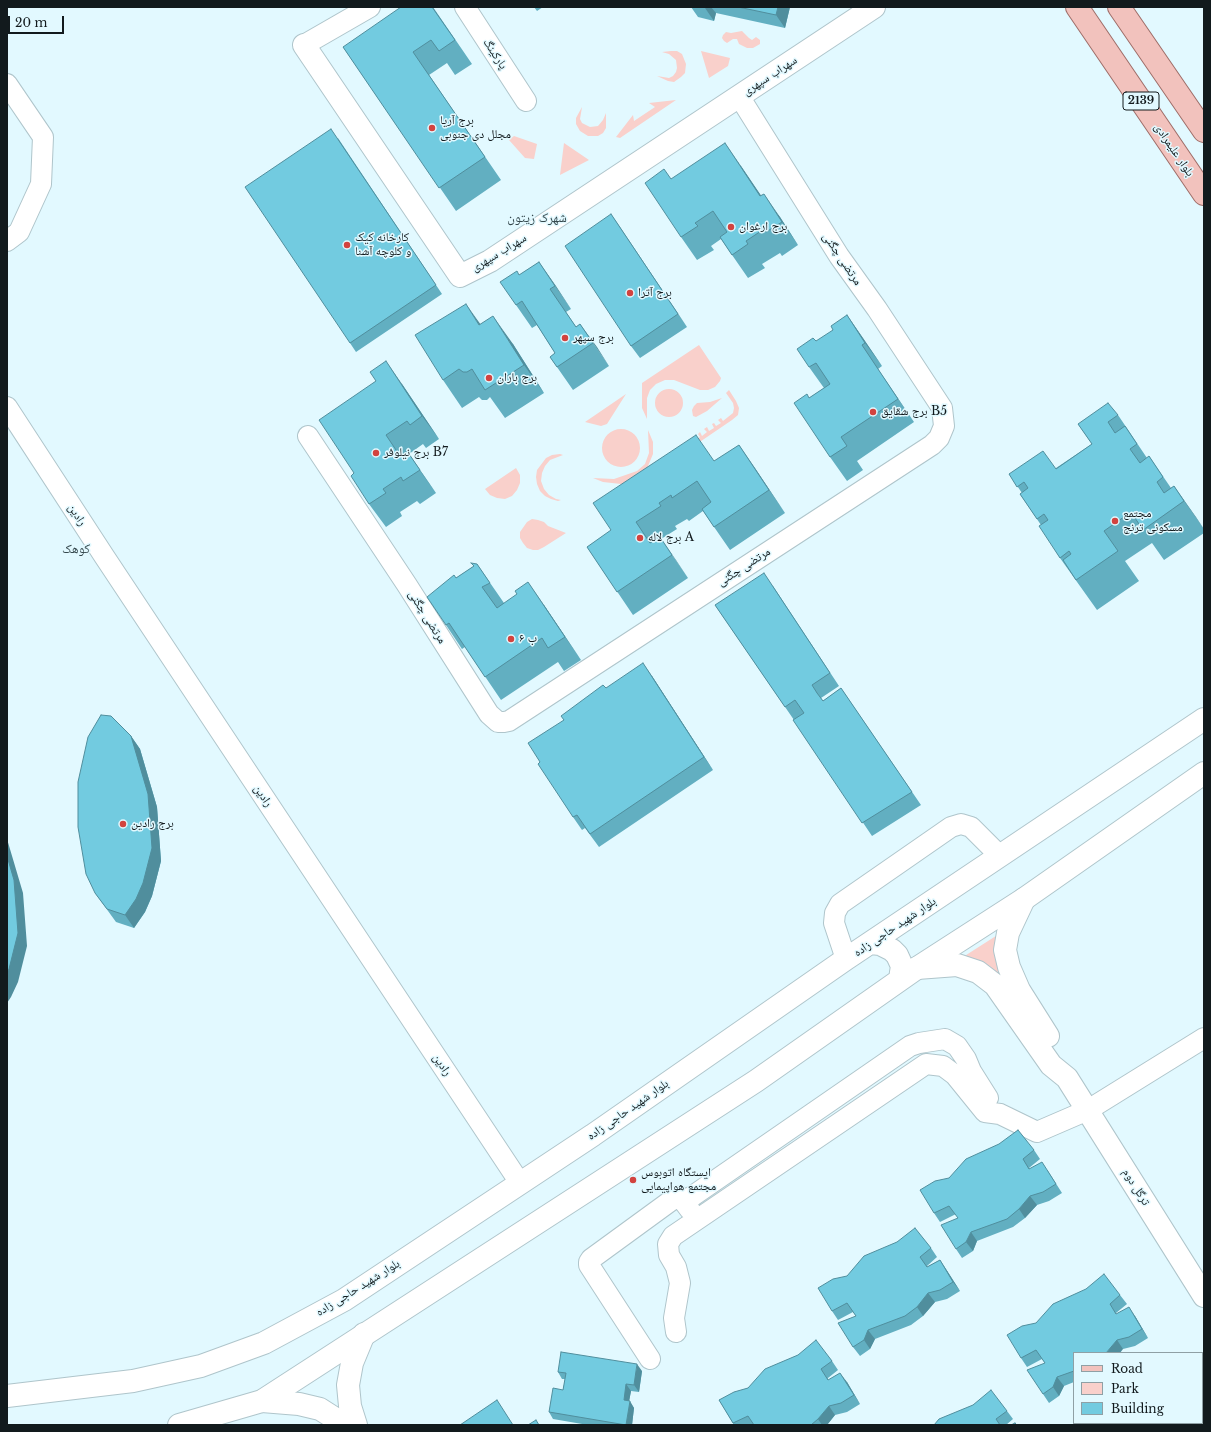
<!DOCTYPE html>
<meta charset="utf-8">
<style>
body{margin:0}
#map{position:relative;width:1211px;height:1432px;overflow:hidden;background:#e2f9ff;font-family:"Libre Baskerville",serif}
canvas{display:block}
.frame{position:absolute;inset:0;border:8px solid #121a1d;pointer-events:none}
.legend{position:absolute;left:1073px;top:1352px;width:130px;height:72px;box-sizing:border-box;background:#e2f9ff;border:1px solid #8fa0a5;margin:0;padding:5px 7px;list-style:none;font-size:12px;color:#121a1d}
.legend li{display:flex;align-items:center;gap:8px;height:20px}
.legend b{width:20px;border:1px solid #8fa0a5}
.scale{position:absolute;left:8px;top:16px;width:56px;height:18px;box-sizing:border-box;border:2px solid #121a1d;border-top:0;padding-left:5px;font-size:12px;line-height:14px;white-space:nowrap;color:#121a1d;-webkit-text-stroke:3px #e2f9ff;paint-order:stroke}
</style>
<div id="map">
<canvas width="1211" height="1432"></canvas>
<div class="frame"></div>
<ul class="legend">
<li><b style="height:5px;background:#f2c2bd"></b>Road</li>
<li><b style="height:11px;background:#f9d0cb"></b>Park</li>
<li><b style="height:11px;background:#72cbe0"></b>Building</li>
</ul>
<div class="scale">20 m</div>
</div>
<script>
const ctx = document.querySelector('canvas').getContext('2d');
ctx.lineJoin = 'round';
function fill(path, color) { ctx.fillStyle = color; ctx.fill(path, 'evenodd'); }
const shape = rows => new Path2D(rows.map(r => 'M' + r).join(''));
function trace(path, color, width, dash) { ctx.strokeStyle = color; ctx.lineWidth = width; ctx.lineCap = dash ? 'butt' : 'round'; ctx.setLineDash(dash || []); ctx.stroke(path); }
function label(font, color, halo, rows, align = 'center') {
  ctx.font = font + ' "Libre Baskerville","Noto Naskh Arabic",serif'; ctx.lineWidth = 3; ctx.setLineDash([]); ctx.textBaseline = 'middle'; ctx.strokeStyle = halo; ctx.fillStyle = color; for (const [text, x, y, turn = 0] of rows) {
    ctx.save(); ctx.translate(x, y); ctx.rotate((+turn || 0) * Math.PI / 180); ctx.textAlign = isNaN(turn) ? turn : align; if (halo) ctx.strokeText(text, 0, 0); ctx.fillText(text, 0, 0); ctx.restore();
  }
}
fill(shape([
 [742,31,749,38,752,40,756,37,760,40,760,44,753,48,747,48,739,44,737,39,733,39,727,43,724,41,722,38,723,35,726,32,731,33],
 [671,51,677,51,682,54,686,64,685,73,681,77,674,82,668,81,657,76,669,78,673,76,676,72,677,68,676,60,669,54,662,52],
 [701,51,730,58,728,66,709,78],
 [676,100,620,138,616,137,633,115,634,121,655,107,649,103],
 [582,107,580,119,582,123,590,127,598,126,603,120,606,113,606,128,603,133,598,136,588,136,580,131,576,124,576,118],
 [514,136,537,144,534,159,525,158,509,140],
 [564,143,589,160,560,175],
 [699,345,721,378,720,381,715,387,708,390,700,390,674,380,665,380,656,384,650,390,647,398,647,419,642,408,642,383],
 '655 403a14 14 0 1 1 28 0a14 14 0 1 1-28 0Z',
 [729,390,736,401,739,408,738,415,732,420,682,454,694,441,692,437,694,436,697,439,700,437,698,434,700,432,702,436,707,432,704,429,707,427,709,431,714,428,712,424,714,423,716,426,721,423,718,420,721,418,723,421,733,413,734,408,733,403,726,393],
 [626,394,607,424,601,426,585,422],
 [722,398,707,411,696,417,693,416,692,410,694,406,697,403,710,402],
 '602 448a19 19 0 1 1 38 0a19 19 0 1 1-38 0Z',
 [648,430,653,442,653,454,648,466,657,471,624,493,621,484,603,482,593,478,614,479,637,471,645,464,649,453],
 [560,454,563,455,550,460,545,466,542,473,541,481,544,489,549,495,556,499,561,500,558,501,551,499,545,496,540,491,537,484,536,477,537,470,546,458,552,455],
 [516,468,520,475,520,483,517,490,512,496,505,499,497,498,490,495,485,489],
 [532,519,538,520,544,522,548,526,566,533,544,547,538,550,533,550,527,548,523,543,520,538,520,532,527,522],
 [999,934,1006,982,989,966,978,960,963,957]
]), '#f9d0cb');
const minor = shape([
 [465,7,526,101],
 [304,45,370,7],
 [7,84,43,137,41,184,19,232,7,241],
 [7,407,104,556,520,1183],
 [308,436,407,585,489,714,498,722,504,722,509,721,932,445,939,438,944,426,942,408,877,309,839,256,739,96],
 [846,959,834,923,835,913,840,904,951,827,961,824,971,827,1000,856],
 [684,1202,910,1046,919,1043,945,1039,957,1046,966,1059,971,1071,988,1098],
 [676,1332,674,1318,680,1283,676,1267,669,1255,668,1244,673,1236,926,1064,943,1066,955,1075,985,1112,1000,1114,1037,1132,1088,1110,1204,1038],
 [650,1359,589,1265,589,1262,591,1259,676,1197,679,1196,681,1198,690,1210]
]);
const tertiary = shape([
 [304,45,460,276,490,261,874,7],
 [1024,899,1008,933,1005,950,1009,967,1019,990,1048,1036],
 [917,968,957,965,978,972,995,985,1051,1065,1067,1078,1204,1296],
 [262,1401,299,1404,320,1409,345,1425],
 [356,1425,350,1406,348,1385,352,1363,364,1334],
 [1202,1425,1204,1422]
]);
const secondary = shape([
 [871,943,880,944,892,950,897,955,902,966,900,979],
 [7,1396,133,1381,201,1366,264,1343,344,1300,593,1135,846,959,1204,719],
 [179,1425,262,1401,756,1081,917,968,1024,899,1204,773]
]);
const primary = shape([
 [1077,7,1204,194],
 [1119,7,1204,131]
]);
trace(minor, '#afc5cb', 22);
trace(tertiary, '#afc5cb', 24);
trace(secondary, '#afc5cb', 24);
trace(primary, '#9e6d68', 24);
trace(minor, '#fff', 20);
trace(tertiary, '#fff', 22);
trace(secondary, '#fff', 22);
trace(primary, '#f2c2bd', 22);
fill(shape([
 [433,7,472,64,455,75,447,63,429,75,501,180,456,211,343,47],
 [534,7,543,7,537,11],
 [691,7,790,7,785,28,716,13,714,21,698,17],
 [338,138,442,294,356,352,350,343],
 [741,166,761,196,780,217,798,245,782,256,780,253,762,264,765,268,748,278,721,239,711,246,714,250,697,260,681,237],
 [611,214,687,327,640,358,631,346],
 [539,262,571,309,566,312,576,327,580,324,609,366,573,390,550,357,555,353,537,325,532,328,516,305,520,275],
 [847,315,882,366,878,369,914,422,857,461,863,470,847,481,830,457,809,398,824,388,809,367,833,330],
 [480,324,513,344,544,393,505,418,490,397,487,400,482,400,479,397,462,408,443,380],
 [402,384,439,439,426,448,423,444,409,454,436,493,420,504,417,501,400,512,402,516,386,527,369,504,354,473],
 [1118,415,1147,458,1149,456,1171,488,1174,486,1204,529,1204,533,1164,560,1152,543,1125,561,1139,581,1097,610,1060,558,1041,525,1020,494,1022,493,1009,474,1056,468,1092,444,1078,424],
 [739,445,785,513,730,550,703,511,689,521,687,519,675,526,677,529,661,539,688,578,633,615,587,547],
 [477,564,504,603,544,605,581,660,564,671,558,662,501,700,465,647,462,649,446,625,456,578],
 [773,586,839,686,821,698,823,701,841,688,921,805,872,836,794,720,715,605],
 [652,676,713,770,599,847,585,828,582,830,573,817,540,762,564,720,606,688],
 [131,736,140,749,157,807,161,861,152,896,145,912,134,928,116,922,95,893],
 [1034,1150,1040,1159,1029,1168,1030,1169,1048,1171,1062,1193,1049,1201,1037,1205,1025,1218,1013,1227,977,1241,973,1251,962,1258,956,1249,958,1218,956,1214,940,1222,934,1213,949,1178],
 [931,1248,937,1257,927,1266,927,1267,940,1260,960,1291,947,1299,935,1302,923,1316,911,1325,875,1339,870,1349,860,1356,853,1347,856,1316,853,1312,838,1320,832,1311,847,1276],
 [1120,1295,1127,1304,1116,1313,1116,1314,1135,1316,1148,1338,1135,1346,1123,1349,1074,1353,1074,1382,1064,1386,1059,1396,1049,1403,1043,1394,1045,1363,1042,1359,1027,1367,1021,1358,1036,1323],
 [832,1361,838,1370,828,1378,828,1380,847,1382,860,1404,847,1412,835,1415,827,1425,734,1425,719,1400,748,1388],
 [642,1371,639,1392,631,1391,629,1401,634,1408,632,1425,588,1425,553,1419,549,1412,563,1390,565,1379,562,1379,558,1372],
 [1007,1411,1013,1419,1006,1425,934,1425]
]), '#62afc1');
fill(shape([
 [705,7,711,7,716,13,714,21,705,8],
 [778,7,790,7,785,28,776,15],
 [725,143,741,166,777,219,760,196],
 [764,194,780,217,798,245,782,222],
 [611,214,620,227,687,327,678,314],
 [539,262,556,286,571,309,555,286],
 [466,304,486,332,479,325],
 [847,315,863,338,882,366,865,343],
 [493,316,513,344,544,393,524,365],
 [580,324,597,347,609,366,593,343],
 [862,345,878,369,914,422,898,399],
 [386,361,402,384,439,439,422,416],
 [739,445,755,468,785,513,769,490],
 [407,451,423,475,436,493,420,470],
 [1174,486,1196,517,1204,529,1184,501],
 [660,537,676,560,688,578,672,555],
 [528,582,544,605,581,660,565,637],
 [643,663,652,676,713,770,704,757],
 [131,736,140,749,157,807,161,861,152,896,145,912,134,928,125,915],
 [7,839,23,893,27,946,18,982,11,997,7,1003],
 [1030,1196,1037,1205,1025,1218,1019,1209],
 [971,1232,977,1241,973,1251,966,1242],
 [940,1260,946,1269,960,1291,953,1282],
 [928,1293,935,1302,923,1316,917,1307],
 [1129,1307,1135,1316,1148,1338,1142,1329],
 [868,1330,875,1339,870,1349,864,1340],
 [1117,1340,1123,1349,1120,1353,1106,1353],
 [637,1364,642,1371,639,1392,634,1385],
 [840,1373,847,1382,860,1404,854,1395],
 [1057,1377,1064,1386,1059,1396,1053,1387],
 [626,1384,631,1391,628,1407,624,1400],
 [630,1401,634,1408,632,1425,626,1425],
 [829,1406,835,1415,827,1425,822,1425,818,1419]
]), '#508e9d');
const building = shape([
 [401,7,432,7,455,40,439,51,431,40,413,52,485,157,439,188,343,47,401,7],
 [738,7,778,7,776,15,738,7],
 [331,129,436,285,350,343,245,187,331,129],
 [725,143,760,196,764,194,782,222,766,232,764,229,746,241,748,244,732,255,720,237,727,232,713,211,695,223,698,226,681,237,645,183,664,169,671,179,725,143],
 [611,214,678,314,631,346,565,246,611,214],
 [539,262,555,286,550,289,576,327,580,324,593,343,557,367,550,357,555,353,522,301,516,305,500,282,517,271,519,275,539,262],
 [466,304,479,325,493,316,524,365,485,390,472,369,467,372,463,372,459,369,443,380,415,335,466,304],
 [847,315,865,343,862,345,898,399,841,437,847,446,830,457,794,403,807,394,809,398,830,384,816,363,809,367,797,349,813,338,816,341,833,330,831,326,847,315],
 [386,361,422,416,410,425,407,421,386,435,400,456,407,451,420,470,403,481,401,477,383,489,386,493,369,504,351,476,354,473,319,420,376,381,370,372,386,361],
 [1108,403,1118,415,1108,422,1115,433,1125,426,1137,444,1130,449,1140,463,1149,456,1163,477,1157,482,1164,493,1174,486,1184,501,1143,530,1131,512,1104,531,1118,551,1076,580,1063,560,1071,554,1069,551,1060,558,1039,526,1048,520,1044,514,1037,519,1020,494,1028,488,1024,482,1017,487,1009,474,1043,451,1056,469,1092,444,1078,424,1108,403],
 [696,435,714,461,739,445,769,490,714,527,702,509,711,502,697,481,672,498,671,495,659,503,661,506,636,522,650,543,660,537,672,555,617,592,587,547,611,530,593,503,696,435],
 [471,563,477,564,490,583,482,587,497,608,517,594,515,591,528,582,565,637,548,648,542,638,485,677,449,623,446,625,427,597,454,575,456,578,474,566,471,563],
 [764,573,830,673,812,685,817,693,823,701,841,688,912,792,862,823,793,720,804,713,795,700,785,707,715,605,764,573],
 [643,663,704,757,590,834,577,815,573,817,538,764,540,762,528,743,564,720,561,716,603,685,606,688,643,663],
 [101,715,111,716,131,736,148,794,152,848,143,883,136,899,125,915,107,909,95,893,86,874,78,827,78,782,88,737,101,715],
 [7,856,14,880,18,933,9,969,7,973,7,856],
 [1018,1130,1034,1150,1023,1159,1029,1169,1042,1162,1056,1184,1043,1192,1030,1196,1019,1209,1007,1219,971,1232,966,1242,956,1249,941,1225,958,1218,949,1206,934,1213,920,1190,935,1181,949,1178,966,1159,999,1144,1018,1130],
 [915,1228,931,1248,920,1257,927,1267,940,1260,953,1282,940,1290,928,1293,917,1307,905,1316,868,1330,864,1340,853,1347,838,1323,856,1316,847,1303,832,1311,818,1288,833,1279,847,1276,864,1256,897,1242,915,1228],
 [1104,1274,1120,1295,1110,1304,1116,1314,1129,1307,1142,1329,1129,1337,1117,1340,1106,1353,1074,1353,1074,1371,1057,1377,1053,1387,1043,1394,1027,1370,1045,1363,1036,1350,1021,1358,1007,1335,1022,1326,1036,1323,1053,1304,1086,1289,1104,1274],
 [816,1340,832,1361,821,1369,828,1380,840,1373,854,1395,841,1403,829,1406,818,1419,811,1425,754,1425,748,1416,733,1423,719,1400,734,1392,748,1388,765,1369,798,1355,816,1340],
 [561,1352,637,1364,634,1385,626,1384,624,1400,630,1401,626,1425,549,1412,553,1388,563,1390,566,1373,558,1372,561,1352],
 [991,1390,1007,1411,996,1419,1000,1425,934,1425,939,1419,973,1405,991,1390],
 [497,1400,513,1425,460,1425,497,1400],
 [536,1420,539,1425,528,1425,536,1420],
 [1015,1423,1017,1425,1011,1425,1015,1423]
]);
fill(building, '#72cbe0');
trace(building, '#508e9d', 1);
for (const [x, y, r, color] of [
 [432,128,4,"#d2433f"],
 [731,227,4,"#d2433f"],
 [347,245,4,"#d2433f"],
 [630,293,4,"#d2433f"],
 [565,338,4,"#d2433f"],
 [489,378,4,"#d2433f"],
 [873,412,4,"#d2433f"],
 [376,453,4,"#d2433f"],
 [1115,521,4,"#d2433f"],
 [640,538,4,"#d2433f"],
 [511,639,4,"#d2433f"],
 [123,824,4,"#d2433f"],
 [633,1180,4,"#d2433f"]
]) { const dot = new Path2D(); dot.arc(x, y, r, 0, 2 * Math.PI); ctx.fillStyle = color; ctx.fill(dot); trace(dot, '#e2f9ff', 1.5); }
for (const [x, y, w] of [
 [1141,101,36]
]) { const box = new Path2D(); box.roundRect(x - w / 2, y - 9, w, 18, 3); ctx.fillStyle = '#e2f9ff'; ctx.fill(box); trace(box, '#121a1d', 1); }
label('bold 11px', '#121a1d', null, [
 ["2139",1141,101]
]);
label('12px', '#121a1d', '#e2f9ff', [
 ["پارکینگ",495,54,57],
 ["سهراب سپهری",770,76,-33],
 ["بلوار علیمرادی",1174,150,56],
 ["سهراب سپهری",499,253,-31],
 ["مرتضی چگنی",842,259,56],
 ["رادین",77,515,57],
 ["مرتضی چگنی",744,567,-33],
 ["مرتضی چگنی",427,617,58],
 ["رادین",263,796,56],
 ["بلوار شهید حاجی زاده",895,927,-34],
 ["رادین",442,1065,56],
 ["بلوار شهید حاجی زاده",628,1110,-35],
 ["ترگل دوم",1136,1187,58],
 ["بلوار شهید حاجی زاده",358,1288,-32]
]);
label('12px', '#121a1d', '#e2f9ff', [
 ["برج آریا",440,121],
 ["مجلل دی جنوبی",440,135],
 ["برج ارغوان",739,227],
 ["کارخانه کیک",355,238],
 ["و کلوچه آشنا",355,252],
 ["برج آترا",638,293],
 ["برج سپهر",573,338],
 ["برج باران",497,378],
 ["برج شقایق B5",881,412],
 ["برج نیلوفر B7",384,453],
 ["مجتمع",1123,514],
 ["مسکونی ترنج",1123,528],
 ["برج لاله A",648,538],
 ["ب ۶",519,639],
 ["برج رادین",131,824],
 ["ایستگاه اتوبوس",641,1173],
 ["مجتمع هواپیمایی",641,1187]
], 'left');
label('13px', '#35484d', '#e2f9ff', [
 ["شهرک زیتون",537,218],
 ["کوهک",76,549]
]);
</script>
